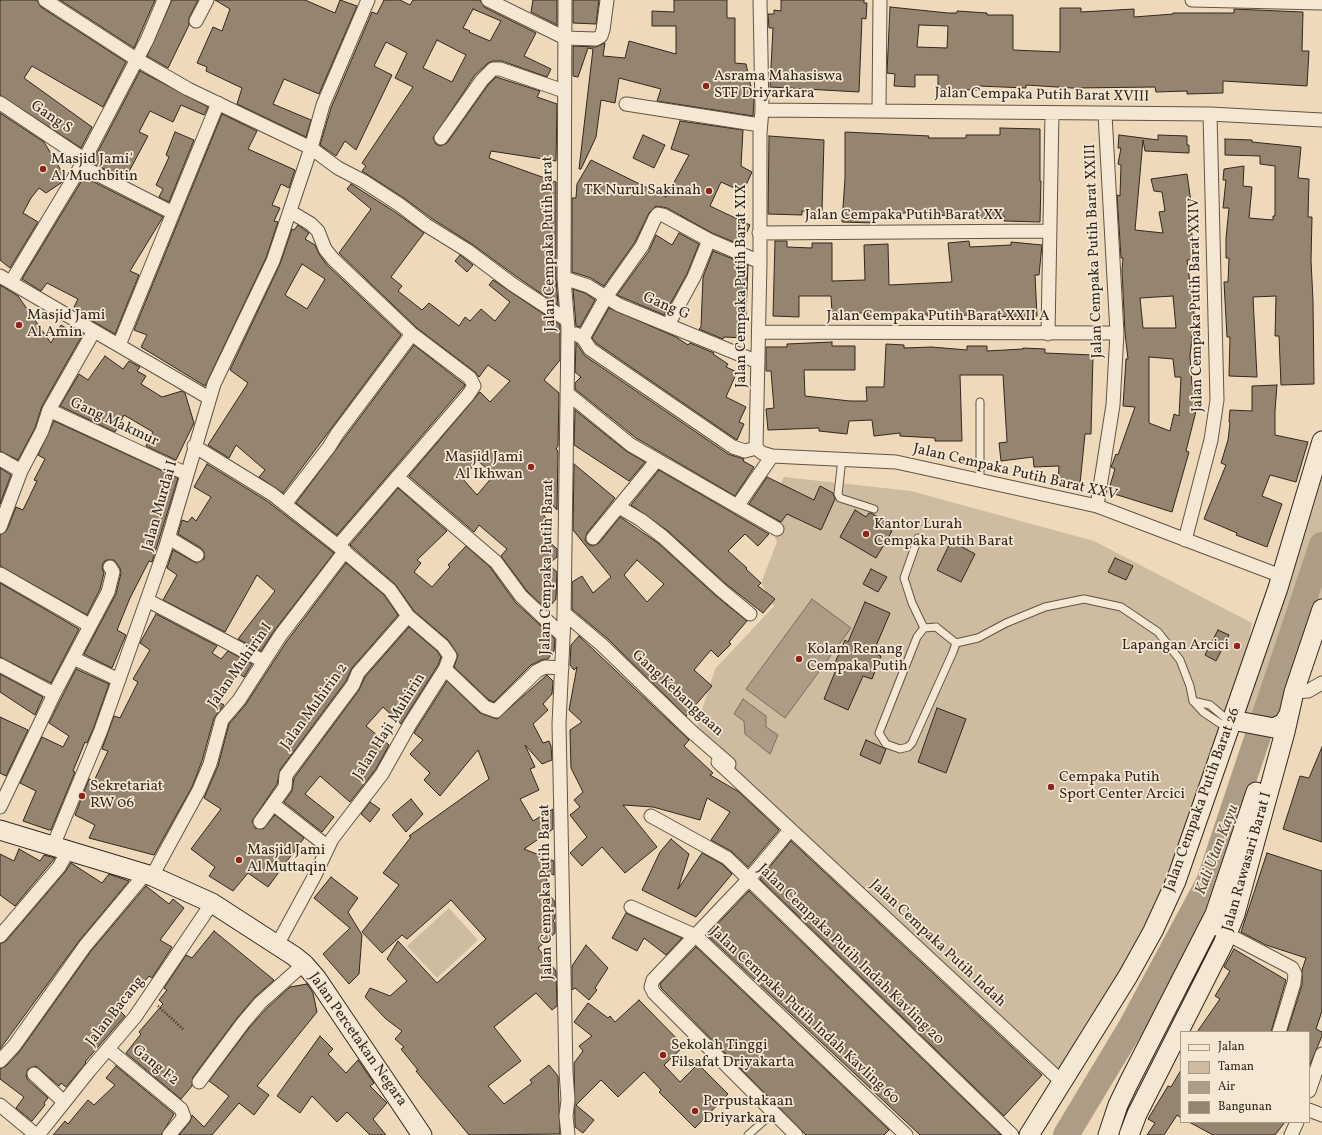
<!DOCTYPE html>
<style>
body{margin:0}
#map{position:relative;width:1322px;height:1135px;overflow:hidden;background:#eedabb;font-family:Vollkorn,serif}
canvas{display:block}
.legend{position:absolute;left:1180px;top:1031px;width:130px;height:92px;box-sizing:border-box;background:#f4e7d3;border:1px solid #a69a8b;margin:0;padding:5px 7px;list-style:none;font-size:12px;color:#32271e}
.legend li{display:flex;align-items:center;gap:8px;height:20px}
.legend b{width:20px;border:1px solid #a69a8b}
</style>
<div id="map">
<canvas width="1322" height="1135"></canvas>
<ul class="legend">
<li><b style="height:5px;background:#f4e7d3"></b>Jalan</li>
<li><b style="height:11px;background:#cebca0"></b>Taman</li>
<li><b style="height:11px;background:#ae9d86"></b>Air</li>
<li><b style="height:11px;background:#948470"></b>Bangunan</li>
</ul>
</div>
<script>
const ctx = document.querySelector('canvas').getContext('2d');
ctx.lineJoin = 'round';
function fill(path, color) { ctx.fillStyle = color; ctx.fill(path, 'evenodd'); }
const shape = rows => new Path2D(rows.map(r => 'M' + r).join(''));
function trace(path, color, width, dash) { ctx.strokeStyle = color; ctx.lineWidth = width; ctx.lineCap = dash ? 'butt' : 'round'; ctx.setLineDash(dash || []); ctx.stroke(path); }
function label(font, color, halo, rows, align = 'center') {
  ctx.font = font + ' Vollkorn,serif'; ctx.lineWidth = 3.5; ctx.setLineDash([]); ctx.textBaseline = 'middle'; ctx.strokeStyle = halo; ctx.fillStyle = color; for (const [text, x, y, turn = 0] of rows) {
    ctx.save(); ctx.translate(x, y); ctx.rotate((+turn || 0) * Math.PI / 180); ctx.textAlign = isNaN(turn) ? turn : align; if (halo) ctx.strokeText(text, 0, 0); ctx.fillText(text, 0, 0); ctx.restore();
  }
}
fill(shape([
 [1322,441,1322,602,1281,725,1233,720],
 [784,477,911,491,1094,541,1252,623,1246,656,1149,929,1059,1074,760,797,697,726,715,669,774,606,761,583,777,542,765,514],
 [449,908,478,940,437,978,407,946]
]), '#cebca0');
const water = shape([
 [812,599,851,628,785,718,746,689,812,599],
 [743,699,766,716,766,727,778,735,770,754,745,734,744,721,734,714,743,699]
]);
fill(water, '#ae9d86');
trace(water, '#7c6e5c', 1);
trace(shape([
 [1066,1135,1131,1027,1209,882,1322,545]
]), '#ae9d86', 26);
const building = shape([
 [0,0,37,0,41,7,126,62,103,107,32,66,24,78,92,127,81,148,0,95,0,0],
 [60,0,155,0,134,48,60,0],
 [172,0,198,0,189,18,189,25,168,68,147,56,172,0],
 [215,0,305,0,335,13,340,0,357,6,319,94,284,79,273,104,311,120,306,137,237,104,242,88,206,71,207,67,197,63,213,27,222,31,230,9,215,0],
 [384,0,400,0,410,5,413,0,480,0,484,7,536,33,524,56,551,69,547,77,502,61,493,61,488,63,475,75,433,138,436,144,440,146,447,143,488,85,496,77,540,91,537,97,557,104,556,161,491,151,489,158,556,182,556,278,558,305,517,277,472,244,431,218,404,198,362,171,366,166,362,163,413,87,395,78,407,53,386,42,374,66,392,75,356,150,345,141,336,156,320,145,331,108,372,12,377,14,384,0],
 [473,9,501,21,490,41,469,32,470,31,463,28,473,9],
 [437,40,466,55,452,82,423,68,437,40],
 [533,0,557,0,557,25,531,12,533,0],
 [573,0,599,0,596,24,573,23,573,0],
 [674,0,727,0,727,18,735,18,735,63,746,64,754,101,753,116,657,101,661,89,619,78,615,103,601,100,596,137,581,169,579,169,593,49,588,48,578,77,573,76,573,46,596,47,605,43,603,56,625,58,629,41,676,54,676,26,652,26,652,11,674,12,674,0],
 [781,0,864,0,864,3,867,3,866,19,862,18,859,92,770,87,773,28,769,28,768,14,774,14,774,10,781,11,781,0],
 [890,7,948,13,957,13,957,11,987,13,987,15,1013,15,1013,50,1060,52,1060,8,1081,8,1081,12,1134,9,1134,17,1173,14,1173,13,1234,13,1234,9,1303,12,1302,51,1309,51,1307,86,1223,81,1223,93,1187,94,1187,91,1156,92,1155,87,1072,88,1026,85,1026,88,979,86,979,90,938,89,938,75,915,75,915,87,894,86,895,74,887,73,890,7],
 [919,25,948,26,947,48,917,47,919,25],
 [140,71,208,107,204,115,181,105,173,122,150,111,139,132,148,136,125,179,92,163,140,71],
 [0,113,44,142,65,177,61,183,46,193,39,188,31,198,23,213,38,222,10,268,0,260,0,113],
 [222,114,257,131,248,149,295,170,289,188,281,184,272,205,280,208,274,221,278,222,266,258,205,386,141,347,147,335,134,330,222,114],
 [680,121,743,130,741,166,752,172,743,192,721,182,710,206,750,225,741,245,712,233,667,208,656,206,649,213,635,242,604,286,591,278,572,272,572,198,576,198,577,184,591,160,666,197,689,155,671,149,680,121],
 [1000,128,1040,129,1040,181,1041,181,1040,222,1004,221,1004,216,980,218,979,214,926,216,926,210,896,214,875,213,875,223,842,222,845,178,845,132,929,136,928,138,966,138,966,135,1000,135,1000,128],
 [175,132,194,140,169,202,159,197,163,189,156,185,169,157,166,155,175,132],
 [643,135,665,145,654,168,633,158,643,135],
 [1119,135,1158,140,1158,135,1187,136,1187,145,1189,145,1189,153,1145,151,1143,140,1135,230,1163,233,1159,212,1165,211,1162,192,1154,191,1151,179,1187,174,1191,202,1188,203,1195,259,1187,260,1195,320,1194,320,1190,356,1192,385,1197,386,1196,411,1186,451,1189,452,1172,512,1108,492,1115,469,1111,467,1116,454,1118,455,1135,407,1123,406,1126,359,1128,359,1125,333,1122,271,1123,258,1121,258,1117,195,1120,196,1121,165,1118,164,1121,148,1118,148,1119,135],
 [1173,296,1176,328,1143,328,1140,298,1173,296],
 [1149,357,1173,359,1175,377,1181,377,1179,416,1174,414,1170,431,1149,423,1149,357],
 [769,136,824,140,822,212,802,211,802,215,768,214,769,136],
 [1225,139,1252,140,1252,142,1301,147,1298,178,1309,179,1308,217,1312,217,1311,260,1313,301,1314,384,1281,385,1279,336,1275,336,1276,296,1253,297,1257,377,1229,376,1230,337,1227,337,1224,282,1228,282,1229,258,1226,258,1226,238,1229,208,1223,208,1226,180,1223,180,1224,169,1244,166,1243,186,1252,187,1249,218,1273,220,1273,216,1275,216,1275,166,1260,164,1260,156,1225,155,1225,139],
 [84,177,163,217,130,271,139,275,115,334,84,316,85,313,74,307,78,299,47,283,41,291,22,279,84,177],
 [351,184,395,212,424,233,391,277,402,286,398,291,422,310,429,303,459,326,465,317,470,321,481,309,495,321,510,302,489,285,493,280,560,325,560,360,544,380,559,393,558,446,556,449,558,451,557,510,550,502,540,509,552,528,544,537,557,549,557,557,548,564,557,572,556,599,547,610,527,591,501,556,507,549,479,525,474,532,409,476,480,392,490,402,510,381,488,365,479,377,475,372,417,328,339,253,371,209,347,189,351,184],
 [478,461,494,475,477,495,462,478,478,461],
 [298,225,309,233,305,239,315,245,319,254,327,265,401,335,283,493,259,477,265,470,236,445,229,458,208,445,248,383,230,370,280,264,292,229,294,230,298,225],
 [302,264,325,279,307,309,285,295,302,264],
 [679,233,699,244,687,274,664,315,617,295,649,251,656,235,672,245,679,233],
 [775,241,787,241,787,247,812,248,812,243,832,243,832,281,865,280,864,245,888,244,889,285,952,282,948,243,969,241,970,247,1011,245,1011,242,1042,245,1039,275,1035,275,1037,316,979,317,979,314,955,316,954,315,927,316,927,314,867,317,867,313,832,313,831,296,799,296,799,317,773,316,775,241],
 [713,251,748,265,745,338,724,337,723,339,699,329,701,327,703,277,713,251],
 [460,255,473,265,467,272,455,261,460,255],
 [0,285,18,296,51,343,61,325,74,333,76,329,83,334,42,406,35,428,18,460,0,451,0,285],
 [573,289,585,293,595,300,580,327,576,326,573,289],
 [609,308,676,337,688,345,690,343,714,353,713,354,728,364,726,367,737,372,726,397,746,407,739,422,744,424,737,440,596,343,592,338,609,308],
 [832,342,832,346,855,346,855,370,804,370,805,396,850,401,867,401,866,387,884,387,886,344,904,345,904,348,932,347,967,350,967,346,987,346,987,351,1023,349,1023,348,1045,349,1045,353,1093,355,1091,434,1085,434,1080,484,1058,482,1059,466,1034,467,1033,457,1001,461,999,443,1007,442,1003,375,960,375,962,441,935,441,935,438,900,436,900,433,874,436,872,420,849,421,847,434,819,431,819,428,768,430,766,409,774,408,771,371,766,371,766,347,787,347,787,344,832,342],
 [576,343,585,356,728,454,744,459,743,461,754,467,735,496,636,438,575,389,575,383,581,377,575,372,576,343],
 [414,345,465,385,337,535,296,503,414,345],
 [105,356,123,369,129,361,140,367,137,371,146,376,141,384,162,397,182,391,185,393,194,423,176,460,146,446,153,432,124,415,115,432,60,406,79,374,88,380,105,356],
 [1277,385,1275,411,1275,435,1308,442,1296,482,1270,475,1262,496,1282,504,1267,547,1236,535,1237,533,1204,519,1226,465,1221,463,1228,440,1230,423,1229,422,1230,410,1252,411,1252,386,1277,385],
 [575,410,626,451,645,462,629,481,574,445,575,410],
 [54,421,178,478,152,562,149,561,130,598,117,630,126,635,112,668,84,654,116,594,121,573,120,568,114,560,106,560,103,563,102,568,104,573,100,589,87,615,0,566,0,535,7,530,16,507,23,510,37,481,34,480,45,459,38,455,54,421],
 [207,464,267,501,334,553,274,631,261,651,238,639,275,591,257,575,225,632,163,600,177,575,167,568,173,550,196,563,204,559,204,552,201,548,178,534,182,520,188,522,192,517,196,521,211,497,194,487,207,464],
 [574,464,615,498,587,533,585,540,588,544,592,546,599,543,620,517,658,543,716,596,747,621,729,642,731,644,718,657,711,650,694,670,712,686,686,716,608,639,572,609,572,582,582,576,593,593,611,577,573,530,574,464],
 [637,560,664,584,647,602,624,575,637,560],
 [0,468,11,475,0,504,0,468],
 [659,470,769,534,758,546,745,534,728,551,747,568,746,569,761,583,758,586,775,599,763,613,726,584,668,531,631,505,659,470],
 [767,477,814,500,820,486,833,493,835,499,821,530,787,514,781,522,749,504,767,477],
 [398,488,447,531,417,560,421,563,414,572,432,587,450,567,448,565,466,546,490,567,515,602,555,639,554,651,548,659,541,660,531,665,494,702,489,700,454,667,458,655,448,640,414,611,395,584,350,545,398,488],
 [855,510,866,517,869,513,871,513,886,522,883,526,892,531,876,558,840,537,855,510],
 [951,541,975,554,961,582,937,570,951,541],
 [1115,558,1133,566,1126,580,1108,572,1115,558],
 [346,563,384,595,398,615,352,668,346,681,280,770,277,784,252,821,255,828,263,829,275,815,304,838,268,887,248,873,233,891,209,876,215,867,191,849,221,809,204,798,218,766,229,724,246,704,287,641,346,563],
 [871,569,887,577,878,592,863,584,871,569],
 [0,583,79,629,51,683,0,657,0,583],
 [865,602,890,613,873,653,881,656,872,679,863,676,848,710,824,699,838,665,835,663,845,640,848,642,865,602],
 [156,614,217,646,212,653,221,659,228,651,252,664,244,677,238,673,217,701,224,705,214,718,202,761,192,787,154,855,89,838,95,825,75,815,89,779,94,781,108,751,102,749,114,716,120,718,138,682,133,679,150,650,140,643,156,614],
 [409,627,437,651,441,657,438,665,401,724,383,707,366,726,389,745,376,769,350,802,320,776,305,794,334,817,322,832,284,802,292,791,294,778,359,690,365,677,409,627],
 [1218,630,1229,635,1216,661,1205,655,1218,630],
 [579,636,689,740,684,746,713,773,710,775,739,792,779,830,748,867,731,851,711,840,730,812,707,798,700,820,653,807,623,805,657,847,625,873,602,847,582,866,570,853,587,837,570,815,580,807,574,800,583,792,571,768,570,730,582,722,569,710,577,667,574,670,570,665,571,645,579,636],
 [76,669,109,684,94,727,87,743,85,742,73,771,75,772,51,830,49,830,23,821,36,791,20,783,42,737,63,747,69,736,49,723,76,669],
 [0,674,43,697,35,715,0,692,0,674],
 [547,675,553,681,552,694,543,704,548,710,533,724,543,743,549,741,551,746,552,760,542,764,525,745,535,767,530,769,539,790,520,799,533,821,553,809,553,829,524,849,554,861,554,875,546,872,548,893,555,902,555,918,553,921,555,923,555,933,538,948,556,971,557,1006,552,1010,536,993,494,1027,521,1061,488,1086,504,1104,532,1083,530,1080,549,1065,558,1076,560,1134,469,1135,416,1071,418,1070,401,1049,404,1047,395,1039,402,1031,386,1019,365,997,370,988,390,996,407,981,387,959,398,941,437,983,486,939,451,900,407,939,402,935,382,953,362,932,399,885,383,873,411,837,409,836,489,779,478,750,440,796,424,780,430,773,410,754,423,740,414,733,447,681,480,713,497,719,547,675],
 [937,708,966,719,946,773,918,762,937,708],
 [0,717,28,730,6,776,0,773,0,717],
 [866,740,886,749,880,764,860,755,866,740],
 [1322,747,1322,842,1283,829,1300,776,1309,778,1322,747],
 [411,799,423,814,406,832,392,815,411,799],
 [370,802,380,809,370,822,361,814,370,802],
 [671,839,689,854,678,889,702,853,722,864,732,874,696,917,642,890,660,852,671,839],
 [791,841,1042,1075,1004,1116,760,879,791,841],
 [19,849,40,861,44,855,55,858,15,906,0,895,0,854,14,861,19,849],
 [1267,853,1322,871,1322,1011,1316,1029,1322,1032,1322,1036,1309,1067,1309,1032,1287,1032,1302,985,1302,970,1306,958,1266,945,1241,932,1267,853],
 [71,863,102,883,109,874,129,881,79,941,0,1049,0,944,6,941,65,872,71,863],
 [331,877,358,898,348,912,362,935,359,974,349,984,323,954,350,928,314,898,331,877],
 [146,886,169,904,173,899,184,908,160,940,172,947,152,978,149,976,120,1011,125,1016,85,1062,86,1063,66,1087,61,1083,59,1086,36,1066,28,1069,26,1076,28,1080,48,1098,44,1103,45,1105,32,1121,16,1108,24,1097,0,1079,0,1069,6,1066,20,1051,91,951,146,886],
 [749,891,1001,1135,920,1135,707,935,749,891],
 [626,913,628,914,682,938,666,955,644,938,637,951,612,938,626,913],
 [214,931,274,980,255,997,237,1018,193,1077,192,1086,181,1099,126,1053,141,1034,139,1032,163,1004,159,1000,167,990,164,988,186,955,192,958,214,931],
 [586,945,608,968,595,988,597,990,589,1000,575,988,572,990,572,966,586,945],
 [696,947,889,1130,884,1135,806,1135,661,988,660,984,696,947],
 [1234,949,1286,980,1271,1032,1197,1032,1220,999,1215,996,1230,971,1224,967,1234,949],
 [307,984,313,993,317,1012,257,1086,269,1095,254,1115,239,1103,212,1135,179,1135,190,1122,192,1115,204,1127,229,1096,209,1081,249,1028,266,1009,290,987,307,984],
 [639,1000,684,1046,664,1065,680,1082,698,1064,728,1094,695,1128,659,1092,661,1090,644,1072,618,1097,601,1080,576,1105,594,1120,583,1133,575,1127,574,1063,583,1051,579,1046,592,1036,574,1022,588,1003,608,1018,610,1016,615,1022,639,1000],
 [320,1036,333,1049,328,1054,346,1073,358,1060,374,1083,370,1086,387,1103,373,1119,386,1135,370,1135,347,1112,337,1122,312,1096,300,1113,277,1096,320,1036],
 [116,1066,174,1114,161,1135,53,1135,65,1121,68,1124,88,1100,94,1105,115,1085,106,1078,116,1066],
 [1181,1070,1181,1118,1177,1115,1164,1135,1147,1135,1155,1123,1148,1119,1168,1086,1171,1087,1181,1070],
 [1189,1122,1285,1122,1275,1135,1213,1135,1189,1122]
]);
fill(building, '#948470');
trace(building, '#32271e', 1);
const lane = shape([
 [980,402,980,480],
 [842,459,838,494,840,498,874,509],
 [918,538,904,578,912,603,924,628],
 [936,627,956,643,953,652,912,743,908,747,900,749,886,744,879,733,917,637,924,628,936,627],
 [956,643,978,638,1006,623,1045,607,1084,599,1121,607,1158,632,1180,660,1190,686,1193,701,1203,712,1227,728],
 [1193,701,1210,705,1230,722],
 [748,1135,774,1112]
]);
const street = shape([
 [45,0,136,59,188,89,311,148,273,261,214,384,165,549,101,730,53,846],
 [368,0,323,105,311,148,338,168,363,181,400,205,426,225,468,251,512,284,567,320],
 [488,0,565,38,596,39,601,36,603,30,607,0],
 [565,0,564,278,568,329,564,617,559,724,566,1072,568,1100,566,1116,568,1135],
 [1192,0,1322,3],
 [196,21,207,0],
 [0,103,85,160],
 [626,104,760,125],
 [762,110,1210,114,1322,120],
 [879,110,880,0],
 [441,138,482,80,493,69,500,69,564,91],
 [81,166,147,40,164,0],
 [291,212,311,224,318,231,325,249,333,259,412,334,470,378,474,386,468,395,338,546],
 [759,233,1050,231],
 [0,276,209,398],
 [564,278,588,286,619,305,758,362],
 [11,282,81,166,173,213],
 [668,325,694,277,709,240],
 [759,332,1117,333],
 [576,334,583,338,590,349,733,447,745,451,756,448],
 [1048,334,1052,113],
 [583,338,606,297,642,246,655,218,658,214,663,215,709,240,760,262],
 [119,345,218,103],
 [567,393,631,445,777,529],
 [49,410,187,474],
 [194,446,272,494,338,546,390,590,408,616,443,646,450,656,445,669,410,724,382,774,332,839,314,877,277,945],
 [756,448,762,453,772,456,896,462,1097,506,1281,576],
 [756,448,760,262,760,133,762,110,760,0],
 [0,459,21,471],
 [397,477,496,562,521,596,563,636],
 [285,504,329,447,337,434,412,334],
 [738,505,772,456],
 [1097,506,1113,405,1117,333,1105,114],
 [619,507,641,520,663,537,721,590,750,614],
 [0,527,21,471,42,431,49,410,94,331],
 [169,538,197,555],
 [593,538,657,460],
 [1185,540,1211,440,1217,400,1210,114],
 [0,574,89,625],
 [147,600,263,661],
 [564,613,602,645,692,732,729,764],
 [73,658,108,592,113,572,110,567],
 [0,665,54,694,73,658,119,680],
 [445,669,485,707,496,711,537,671,545,667,562,668],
 [1294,692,1308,691,1322,683],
 [718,762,1062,1082],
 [273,804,328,847],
 [0,807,54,694],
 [651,816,727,858,1012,1135],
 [260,822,285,787,286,775,353,685,358,673,408,616],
 [790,830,749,879,653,980,651,987,654,993,796,1135],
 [152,876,199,790,210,764,222,720,239,700,280,636,345,551],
 [631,907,696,936,906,1135],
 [1210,925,1292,968,1295,974,1294,983,1279,1032],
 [0,936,59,867,68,851],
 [108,1049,181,1109,184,1117,169,1135],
 [0,1061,14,1046,85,946,146,873],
 [34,1074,64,1102],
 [199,1082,243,1023,260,1003,304,964],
 [1309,1091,1322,1054],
 [0,1105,36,1135],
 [1309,1110,1322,1115],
 [38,1135,89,1071,135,1017,212,903],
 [1291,1135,1297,1122]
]);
const secondary = shape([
 [1232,720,1274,728,1284,723,1289,714],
 [0,830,152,876,212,903,294,956,304,964,317,979,422,1135],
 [1029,1135,1128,976,1153,931,1176,881,1278,588,1322,441],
 [1108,1135,1118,1105,1129,1082,1215,914,1256,792],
 [1129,1135,1137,1114,1223,944,1235,914,1285,732,1294,692,1322,609]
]);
trace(lane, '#615445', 9);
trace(street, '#615445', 15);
trace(secondary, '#32271e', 21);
trace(shape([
 [158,1006,183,1029]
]), '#32271e', 2.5, [1, 2]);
trace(lane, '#f4e7d3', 7);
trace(street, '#f4e7d3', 13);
trace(secondary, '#f4e7d3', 19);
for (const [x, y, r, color] of [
 [706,86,4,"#8f2418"],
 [43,169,4,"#8f2418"],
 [709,191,4,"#8f2418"],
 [19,325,4,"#8f2418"],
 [531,467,4,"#8f2418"],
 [866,534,4,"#8f2418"],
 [1237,646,4,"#8f2418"],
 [799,659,4,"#8f2418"],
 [1051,787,4,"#8f2418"],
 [82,796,4,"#8f2418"],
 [239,860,4,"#8f2418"],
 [663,1055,4,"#8f2418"],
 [695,1111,4,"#8f2418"]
]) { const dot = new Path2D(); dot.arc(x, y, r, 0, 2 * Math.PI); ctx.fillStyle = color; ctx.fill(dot); trace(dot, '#f4e7d3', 1.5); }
label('15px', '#32271e', '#f4e7d3', [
 ["Asrama Mahasiswa",714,77],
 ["STF Driyarkara",714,94],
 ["Masjid Jami'",51,160],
 ["Al Muchbitin",51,177],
 ["TK Nurul Sakinah",701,191,"right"],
 ["Masjid Jami",27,316],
 ["Al Amin",27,333],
 ["Masjid Jami",523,458,"right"],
 ["Al Ikhwan",523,475,"right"],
 ["Kantor Lurah",874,525],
 ["Cempaka Putih Barat",874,542],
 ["Lapangan Arcici",1229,646,"right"],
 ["Kolam Renang",807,650],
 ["Cempaka Putih",807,667],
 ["Cempaka Putih",1059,778],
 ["Sport Center Arcici",1059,795],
 ["Sekretariat",90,787],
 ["RW 06",90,804],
 ["Masjid Jami",247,851],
 ["Al Muttaqin",247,868],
 ["Sekolah Tinggi",671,1046],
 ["Filsafat Driyakarta",671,1063],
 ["Perpustakaan",703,1102],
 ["Driyarkara",703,1119]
], 'left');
label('15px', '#32271e', '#f4e7d3', [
 ["Jalan Cempaka Putih Barat XVIII",1042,96,1],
 ["Gang S",51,118,34],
 ["Jalan Cempaka Putih Barat XX",904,216],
 ["Jalan Cempaka Putih Barat",550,244,-91],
 ["Jalan Cempaka Putih Barat XXIII",1095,251,-92],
 ["Jalan Cempaka Putih Barat XIX",742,286,-90],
 ["Jalan Cempaka Putih Barat XXIV",1197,305,-91],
 ["Gang G",666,307,23],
 ["Jalan Cempaka Putih Barat XXII A",938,317],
 ["Gang Makmur",114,423,25],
 ["Jalan Cempaka Putih Barat XXV",1015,473,13],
 ["Jalan Murdai I",161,506,-74],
 ["Jalan Cempaka Putih Barat",548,567,-89],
 ["Jalan Muhirin I",241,666,-55],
 ["Gang Kebanggaan",677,694,43],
 ["Jalan Muhirin 2",315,707,-54],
 ["Jalan Haji Muhirin",390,727,-58],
 ["Jalan Cempaka Putih Barat 26",1203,800,-70],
 ["Jalan Rawasari Barat I",1248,862,-74],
 ["Jalan Cempaka Putih Barat",547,892,-91],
 ["Jalan Cempaka Putih Indah",937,944,43],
 ["Jalan Cempaka Putih Indah Kavling 20",850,955,44],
 ["Jalan Bacang",116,1012,-52],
 ["Jalan Cempaka Putih Indah Kavling 60",804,1016,43],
 ["Jalan Percetakan Negara",357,1040,55],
 ["Gang F2",155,1066,39]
]);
label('italic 16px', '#574a3d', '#f4e7d3', [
 ["Kali Utan Kayu",1218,850,-69]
]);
</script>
